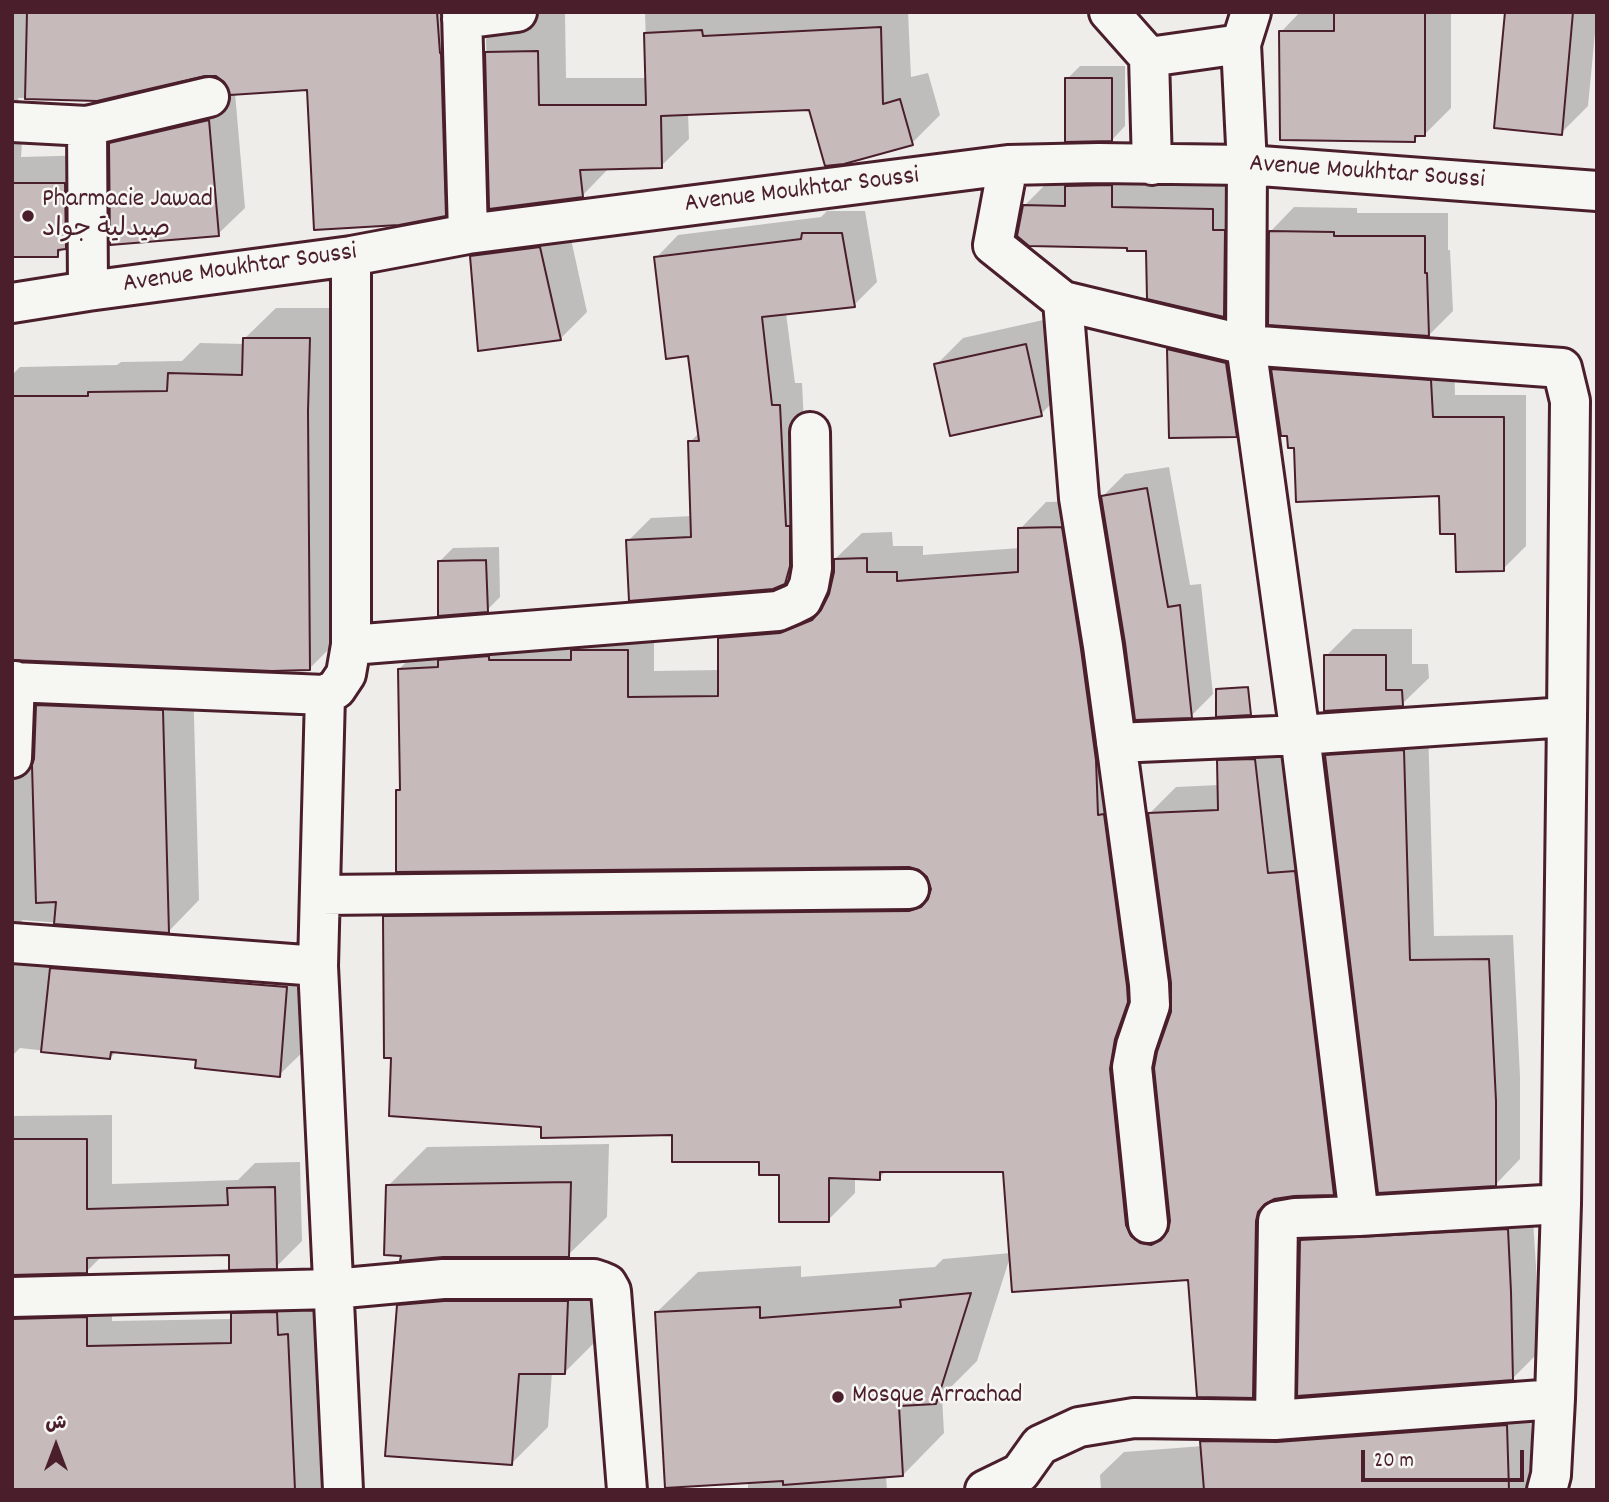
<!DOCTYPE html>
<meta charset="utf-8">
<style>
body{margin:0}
#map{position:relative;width:1609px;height:1502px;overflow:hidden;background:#efedea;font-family:Dekko,"Playpen Sans Arabic",sans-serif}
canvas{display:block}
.frame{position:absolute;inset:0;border:14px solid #4a1f2b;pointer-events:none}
.north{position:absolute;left:21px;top:1411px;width:70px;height:70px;-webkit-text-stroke:5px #f6f6f2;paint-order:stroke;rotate:0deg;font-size:19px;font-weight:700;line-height:28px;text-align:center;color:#4a1f2b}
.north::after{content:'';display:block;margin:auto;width:24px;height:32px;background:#4a1f2b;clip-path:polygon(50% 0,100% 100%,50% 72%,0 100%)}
.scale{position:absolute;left:1361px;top:1450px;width:163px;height:32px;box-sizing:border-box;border:4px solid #4a1f2b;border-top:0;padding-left:9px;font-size:21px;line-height:24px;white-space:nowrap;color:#4a1f2b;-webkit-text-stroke:5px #f6f6f2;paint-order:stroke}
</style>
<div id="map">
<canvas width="1609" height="1502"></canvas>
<div class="frame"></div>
<div class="north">ش</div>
<div class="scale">20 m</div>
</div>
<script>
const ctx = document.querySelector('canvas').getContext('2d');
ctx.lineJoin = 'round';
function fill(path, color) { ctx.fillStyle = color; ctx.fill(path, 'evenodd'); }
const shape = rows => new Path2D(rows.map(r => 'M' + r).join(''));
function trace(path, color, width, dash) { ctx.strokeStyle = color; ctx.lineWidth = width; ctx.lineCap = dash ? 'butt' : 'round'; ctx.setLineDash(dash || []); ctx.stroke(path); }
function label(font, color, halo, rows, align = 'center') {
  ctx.font = font + ' Dekko,"Playpen Sans Arabic",sans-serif'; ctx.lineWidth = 5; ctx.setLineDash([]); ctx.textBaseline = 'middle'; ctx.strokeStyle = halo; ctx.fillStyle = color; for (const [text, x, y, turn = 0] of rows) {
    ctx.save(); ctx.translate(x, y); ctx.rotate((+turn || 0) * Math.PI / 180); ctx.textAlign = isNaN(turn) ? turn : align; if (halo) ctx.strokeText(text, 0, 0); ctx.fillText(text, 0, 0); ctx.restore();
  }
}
fill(shape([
 [12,12,468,12,473,186,445,214,308,88,235,93,245,208,218,234,111,144,138,117,232,95,226,80,216,75,204,74,97,99,18,98,19,103,24,109,21,157,93,155,93,219,57,255,12,255],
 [513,12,565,12,566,78,647,78,645,12,908,12,911,77,928,73,940,115,912,143,811,108,688,113,689,139,661,166,610,167,582,196,491,207,486,39],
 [1300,12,1451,12,1451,108,1424,135,1420,135,1414,140,1281,32],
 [1507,12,1597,12,1588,106,1561,133],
 [1080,66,1125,66,1125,126,1112,140,1067,79],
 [1051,179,1239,183,1250,289,1224,315,1148,249,1128,246,1024,206],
 [1294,207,1357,208,1357,213,1448,213,1448,250,1450,250,1453,311,1429,335,1270,232],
 [827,211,865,211,877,282,854,305,786,313,795,383,802,383,808,504,808,559,784,582,628,541,651,518,692,516,690,442,699,433,690,354,656,258,678,235,821,217],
 [567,221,587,312,560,339,472,257,498,230],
 [276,308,340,308,340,638,309,669,23,660,20,726,31,746,36,748,38,706,69,675,193,680,199,900,169,931,21,920,31,931,317,957,310,1045,279,1075,198,1058,117,1051,110,1058,20,1048,12,1056,12,375,20,367,117,365,121,362,182,361,200,343,245,344,245,338],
 [1052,318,1068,387,1041,414,936,365,963,338],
 [1182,336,1239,350,1249,422,1236,435,1171,437,1169,349],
 [1296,346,1454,358,1455,395,1526,395,1526,546,1503,569,1457,533,1441,494,1296,446,1273,369],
 [1169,467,1190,585,1201,584,1213,694,1191,716,1103,496,1125,474],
 [1088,501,1141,1011,1166,1217,1171,1218,1173,983,1150,813,1176,787,1219,785,1219,761,1245,735,1281,733,1294,847,1321,845,1360,1167,1334,1193,1282,1196,1279,1370,1253,1396,1189,1278,1011,1254,977,1361,942,1396,944,1433,903,1475,886,1476,887,1490,748,1490,748,1480,656,1313,698,1272,801,1266,801,1277,935,1267,943,1259,1011,1253,1005,1170,887,1170,879,1178,855,1177,855,1193,828,1220,780,1174,761,1160,674,1134,543,1126,393,1057,385,917,411,891,932,885,930,878,921,869,398,791,402,787,399,669,426,643,654,625,654,671,720,670,720,638,746,612,808,607,829,598,835,572,835,559,862,533,892,532,893,546,923,546,923,555,1020,548,1020,529,1046,502],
 [499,547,500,597,487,610,440,561,453,548],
 [1353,629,1412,629,1412,664,1428,664,1429,678,1402,704,1326,656],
 [1428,726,1434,936,1513,935,1520,1076,1520,1159,1496,1184,1326,756,1351,731],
 [112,1115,112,1184,238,1180,255,1163,300,1162,302,1241,276,1267,231,1253,102,1256,86,1272,16,1273,19,1283,112,1292,112,1321,232,1319,232,1314,258,1288,302,1287,303,1310,313,1309,322,1490,12,1490,12,1116],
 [609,1144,607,1217,568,1255,388,1186,427,1147],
 [1532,1205,1536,1266,1538,1353,1513,1378,1301,1240,1326,1215],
 [603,1265,601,1336,565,1372,552,1372,548,1427,512,1463,399,1306,435,1270],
 [1530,1402,1533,1490,1101,1490,1100,1475,1124,1452,1203,1446,1202,1441,1226,1418]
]), '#0003');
const building = shape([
 [27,12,437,12,440,53,441,53,446,216,399,225,314,230,307,90,230,95,224,82,216,76,205,76,97,101,25,99,27,12],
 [1334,12,1425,12,1425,136,1415,136,1415,142,1280,140,1279,31,1334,31,1334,12],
 [1505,12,1573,12,1562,135,1494,128,1505,12],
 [881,27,883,104,900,99,913,145,844,164,825,166,809,110,661,116,662,168,580,170,583,197,489,209,485,52,538,51,539,105,646,105,644,33,702,30,703,36,881,27],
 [1065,78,1112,78,1112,141,1065,142,1065,78],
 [209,120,219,236,110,245,109,143,209,120],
 [12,183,65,183,66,249,58,250,58,257,12,257,12,183],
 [1112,185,1112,207,1213,209,1213,230,1225,230,1224,317,1147,299,1146,251,1127,251,1127,248,1029,246,1017,236,1023,205,1065,206,1065,186,1112,185],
 [1269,231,1334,232,1334,236,1425,236,1425,273,1427,273,1429,336,1268,325,1269,231],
 [802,233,842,233,855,307,762,317,772,405,780,405,786,526,790,526,790,566,785,584,773,589,629,601,626,540,691,537,688,441,699,441,688,356,666,359,654,257,801,239,802,233],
 [540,247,561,340,478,351,470,256,540,247],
 [243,338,310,338,308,411,310,670,272,671,12,660,12,396,88,396,88,392,167,391,168,373,242,375,243,338],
 [1026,344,1042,416,950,436,934,364,1026,344],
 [1167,349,1226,363,1237,437,1169,438,1167,349],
 [1271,369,1431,380,1433,417,1504,417,1504,571,1456,572,1455,534,1440,534,1439,496,1296,502,1294,448,1288,448,1287,436,1281,436,1271,369],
 [1147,488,1168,607,1180,605,1192,718,1135,720,1125,643,1101,496,1147,488],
 [1062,527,1081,649,1096,760,1098,815,1104,814,1127,986,1128,1002,1115,1039,1110,1069,1126,1225,1131,1236,1140,1243,1151,1245,1161,1240,1168,1231,1170,1221,1154,1068,1157,1052,1171,1012,1171,983,1148,813,1218,810,1217,760,1255,759,1268,873,1295,871,1334,1195,1294,1196,1274,1199,1265,1204,1258,1212,1256,1221,1253,1398,1197,1397,1188,1280,1012,1292,1003,1172,880,1172,880,1180,829,1178,829,1222,779,1222,779,1175,759,1175,759,1162,672,1162,672,1135,541,1138,541,1127,389,1116,391,1058,384,1058,383,916,909,911,921,907,928,899,931,889,927,877,919,870,909,867,396,872,396,790,400,790,398,669,438,667,438,660,489,656,489,660,571,660,571,650,628,650,628,697,718,696,718,638,780,633,812,620,821,610,829,594,834,572,834,559,867,558,867,572,897,572,897,581,1018,572,1018,528,1062,527],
 [486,560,488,612,438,616,438,561,486,560],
 [1324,655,1386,655,1386,690,1402,690,1403,706,1324,711,1324,655],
 [1248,687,1251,715,1216,717,1216,689,1248,687],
 [36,705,163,710,169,933,54,924,56,902,36,903,32,765,34,759,36,705],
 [1404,750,1410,960,1489,959,1496,1101,1496,1186,1378,1193,1325,755,1404,750],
 [50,968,287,987,280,1077,195,1068,196,1060,111,1052,110,1059,41,1052,50,968],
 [12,1139,87,1139,87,1209,228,1205,227,1188,275,1187,277,1269,229,1270,229,1255,87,1258,87,1273,12,1275,12,1139],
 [571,1182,569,1257,443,1257,400,1261,401,1256,384,1255,386,1185,571,1182],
 [1508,1229,1511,1292,1513,1380,1297,1396,1300,1240,1508,1229],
 [971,1293,936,1404,899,1406,903,1476,783,1485,783,1481,665,1488,655,1312,760,1307,760,1318,901,1307,900,1300,971,1293],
 [444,1301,568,1301,565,1374,519,1374,512,1465,385,1456,397,1305,444,1301],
 [277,1312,278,1335,288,1334,295,1490,12,1490,12,1319,87,1317,87,1346,231,1343,231,1313,277,1312],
 [1507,1425,1509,1490,1204,1490,1200,1441,1277,1442,1507,1425]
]);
fill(building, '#c6babb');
trace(building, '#4a1f2b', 2);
const minor = shape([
 [462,12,468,234],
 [1109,12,1149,57,1152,165],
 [1251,12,1241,44,1247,165,1246,345,1300,735,1359,1216,1561,1204],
 [462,19,517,12],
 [1149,57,1241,44],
 [12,122,87,126,209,97],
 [87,126,88,291],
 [1008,165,993,245,1063,301,1246,345,1562,368,1570,401,1567,717,1561,1204,1555,1399,1551,1475,1547,1490],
 [1063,301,1079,498,1103,646,1149,984,1150,1005,1136,1046,1132,1067,1148,1223],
 [12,303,88,291,351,256,468,234,1008,165,1098,163,1247,165,1597,191],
 [351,645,778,611,792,605,802,600,809,585,812,568,810,432],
 [12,682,325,695],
 [1116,743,1300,735,1567,717],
 [12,758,15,681],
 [321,895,909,889],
 [12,943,318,966],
 [12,1297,333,1289,443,1279,594,1279,600,1281,607,1284,611,1291,627,1490],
 [1275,1420,1278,1221,1295,1218,1359,1216],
 [343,1490,318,966,325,695,336,689,346,674,351,645,351,256],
 [985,1490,1020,1473,1040,1445,1079,1427,1134,1418,1275,1420,1555,1399]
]);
trace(minor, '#4a1f2b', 44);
trace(minor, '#f6f6f2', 38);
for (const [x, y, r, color] of [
 [28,216,7,"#4a1f2b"],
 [838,1397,7,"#4a1f2b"]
]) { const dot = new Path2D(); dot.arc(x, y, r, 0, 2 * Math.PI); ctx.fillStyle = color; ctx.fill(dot); trace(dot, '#f6f6f2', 2.5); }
label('26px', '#4a1f2b', '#f6f6f2', [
 ["Avenue Moukhtar Soussi",1367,174,4],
 ["Avenue Moukhtar Soussi",802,192,-7],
 ["Avenue Moukhtar Soussi",240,270,-8]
]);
label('26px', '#4a1f2b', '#f6f6f2', [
 ["Pharmacie Jawad",42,201],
 ["صيدلية جواد",42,231],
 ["Mosque Arrachad",852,1397]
], 'left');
</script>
